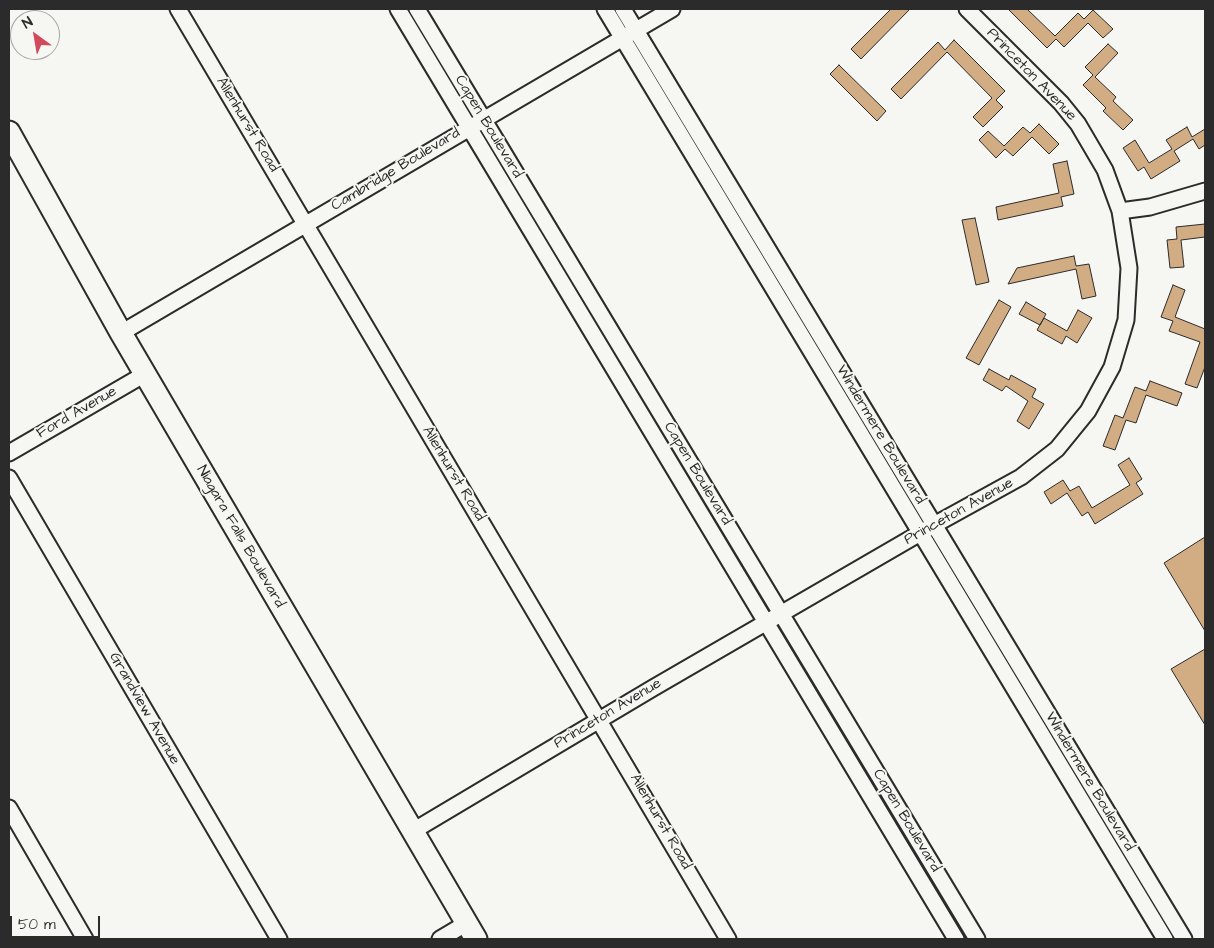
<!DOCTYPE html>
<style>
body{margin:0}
#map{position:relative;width:1214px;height:948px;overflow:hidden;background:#f6f6f2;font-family:"Architects Daughter",sans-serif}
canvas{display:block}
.frame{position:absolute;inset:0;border:10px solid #2b2b2b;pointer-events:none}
.north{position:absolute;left:10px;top:10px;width:50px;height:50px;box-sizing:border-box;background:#f6f6f2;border:1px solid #a5a5a2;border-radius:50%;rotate:328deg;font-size:14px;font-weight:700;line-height:20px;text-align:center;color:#2b2b2b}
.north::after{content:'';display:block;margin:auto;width:18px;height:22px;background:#d1495b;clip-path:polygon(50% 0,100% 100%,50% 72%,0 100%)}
.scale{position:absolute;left:10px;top:916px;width:90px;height:22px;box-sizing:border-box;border:2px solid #2b2b2b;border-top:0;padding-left:6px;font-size:15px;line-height:18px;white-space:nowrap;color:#2b2b2b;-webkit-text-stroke:4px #f6f6f2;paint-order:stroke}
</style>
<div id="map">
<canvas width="1214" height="948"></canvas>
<div class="frame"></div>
<div class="north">N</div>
<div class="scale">50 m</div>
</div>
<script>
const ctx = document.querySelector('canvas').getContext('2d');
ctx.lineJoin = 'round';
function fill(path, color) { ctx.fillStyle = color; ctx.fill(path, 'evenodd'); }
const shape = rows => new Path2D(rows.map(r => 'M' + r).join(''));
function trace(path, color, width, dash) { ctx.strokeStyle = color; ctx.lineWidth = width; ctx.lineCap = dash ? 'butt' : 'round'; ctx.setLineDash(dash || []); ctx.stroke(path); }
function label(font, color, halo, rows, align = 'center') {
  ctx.font = font + ' "Architects Daughter",sans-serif'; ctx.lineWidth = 4; ctx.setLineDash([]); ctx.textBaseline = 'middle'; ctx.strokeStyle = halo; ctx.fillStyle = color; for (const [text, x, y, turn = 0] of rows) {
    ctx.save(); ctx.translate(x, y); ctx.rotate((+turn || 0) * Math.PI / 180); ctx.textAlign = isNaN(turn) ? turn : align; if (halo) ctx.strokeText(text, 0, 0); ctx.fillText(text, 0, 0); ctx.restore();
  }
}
fill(shape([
 [405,9,410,9,468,110,466,110],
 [486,136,625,367,624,370,483,138],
 [636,388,765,600,764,603,634,389],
 [784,634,917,855,916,858,781,635],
 [1036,706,1120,845,1118,847,1032,708],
 [928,877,931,878,968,939,962,939]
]), '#a4e9b5');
const building = shape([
 [891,9,910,9,861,59,851,49,891,9],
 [1008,9,1027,9,1055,36,1078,13,1084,19,1093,10,1113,29,1103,38,1088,23,1064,47,1056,39,1047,48,1008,9],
 [954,40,1005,91,996,100,1003,107,983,127,973,117,992,98,947,52,901,99,891,89,938,42,945,50,954,40],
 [1108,44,1118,53,1095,77,1116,97,1113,101,1133,120,1123,130,1103,111,1106,108,1083,85,1093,75,1085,67,1108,44],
 [839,65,886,111,877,121,830,74,839,65],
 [1039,124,1059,144,1049,154,1032,137,1013,156,1005,149,996,158,979,140,988,131,1004,146,1023,127,1030,133,1039,124],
 [1187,127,1192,137,1205,129,1205,145,1199,149,1193,139,1174,151,1180,161,1151,179,1144,167,1138,171,1123,148,1135,140,1149,163,1172,149,1166,140,1187,127],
 [1067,161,1074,194,1061,197,1063,206,998,220,996,207,1059,193,1053,164,1067,161],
 [975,218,989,282,976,285,962,220,975,218],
 [1205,224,1205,237,1181,240,1184,267,1170,268,1167,240,1177,239,1176,227,1205,224],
 [1074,256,1076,266,1089,264,1096,296,1082,299,1076,269,1008,284,1017,268,1074,256],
 [1173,285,1185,290,1175,317,1205,329,1205,367,1197,388,1185,384,1200,342,1169,331,1173,321,1161,317,1173,285],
 [999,300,1011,307,979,365,966,358,999,300],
 [1026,302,1046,314,1040,325,1019,314,1026,302],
 [1078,310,1092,318,1077,343,1066,336,1062,344,1037,330,1044,318,1067,331,1078,310],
 [989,369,1009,380,1011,375,1036,389,1032,397,1044,404,1029,429,1017,421,1028,401,1006,386,1002,391,983,380,989,369],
 [1150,381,1182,393,1177,406,1146,395,1136,423,1126,420,1115,450,1103,446,1115,415,1123,418,1135,387,1146,391,1150,381],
 [1129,458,1142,479,1136,483,1143,494,1095,524,1088,512,1082,516,1067,493,1051,504,1044,492,1063,480,1070,491,1079,486,1092,508,1130,485,1118,465,1129,458],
 [1205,537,1205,631,1164,563,1205,537],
 [1205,649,1205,725,1171,669,1205,649]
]);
fill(building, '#d2ad84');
trace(building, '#2b2b2b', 1);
const street = shape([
 [178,9,728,939],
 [398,9,956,939],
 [417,9,977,939],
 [605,9,1165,939],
 [623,9,1184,939],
 [1120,211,1150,207,1205,191],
 [121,333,672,9],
 [9,453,145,374],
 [9,478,279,939],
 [9,808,85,939],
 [413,831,653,688,934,525,1021,477,1057,449,1088,411,1112,367,1126,320,1129,268,1120,211,1105,170,1078,124,1061,103,967,9],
 [440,939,467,923]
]);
const secondary = shape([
 [9,132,121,333,476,939]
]);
trace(street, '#2b2b2b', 19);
trace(secondary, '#2b2b2b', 25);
trace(street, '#f6f6f2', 15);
trace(secondary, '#f6f6f2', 21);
label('15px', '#2b2b2b', '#f6f6f2', [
 ["Princeton Avenue",1031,75,46],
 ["Allenhurst Road",247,125,59],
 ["Capen Boulevard",488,127,59],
 ["Cambridge Boulevard",396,170,-31],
 ["Ford Avenue",77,413,-30],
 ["Windermere Boulevard",880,435,59],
 ["Allenhurst Road",453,474,59],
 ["Capen Boulevard",697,474,59],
 ["Princeton Avenue",959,512,-29],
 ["Niagara Falls Boulevard",240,537,60],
 ["Grandview Avenue",144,709,60],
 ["Princeton Avenue",608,714,-31],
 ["Windermere Boulevard",1089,782,59],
 ["Capen Boulevard",906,821,59],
 ["Allenhurst Road",660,822,60]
]);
</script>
